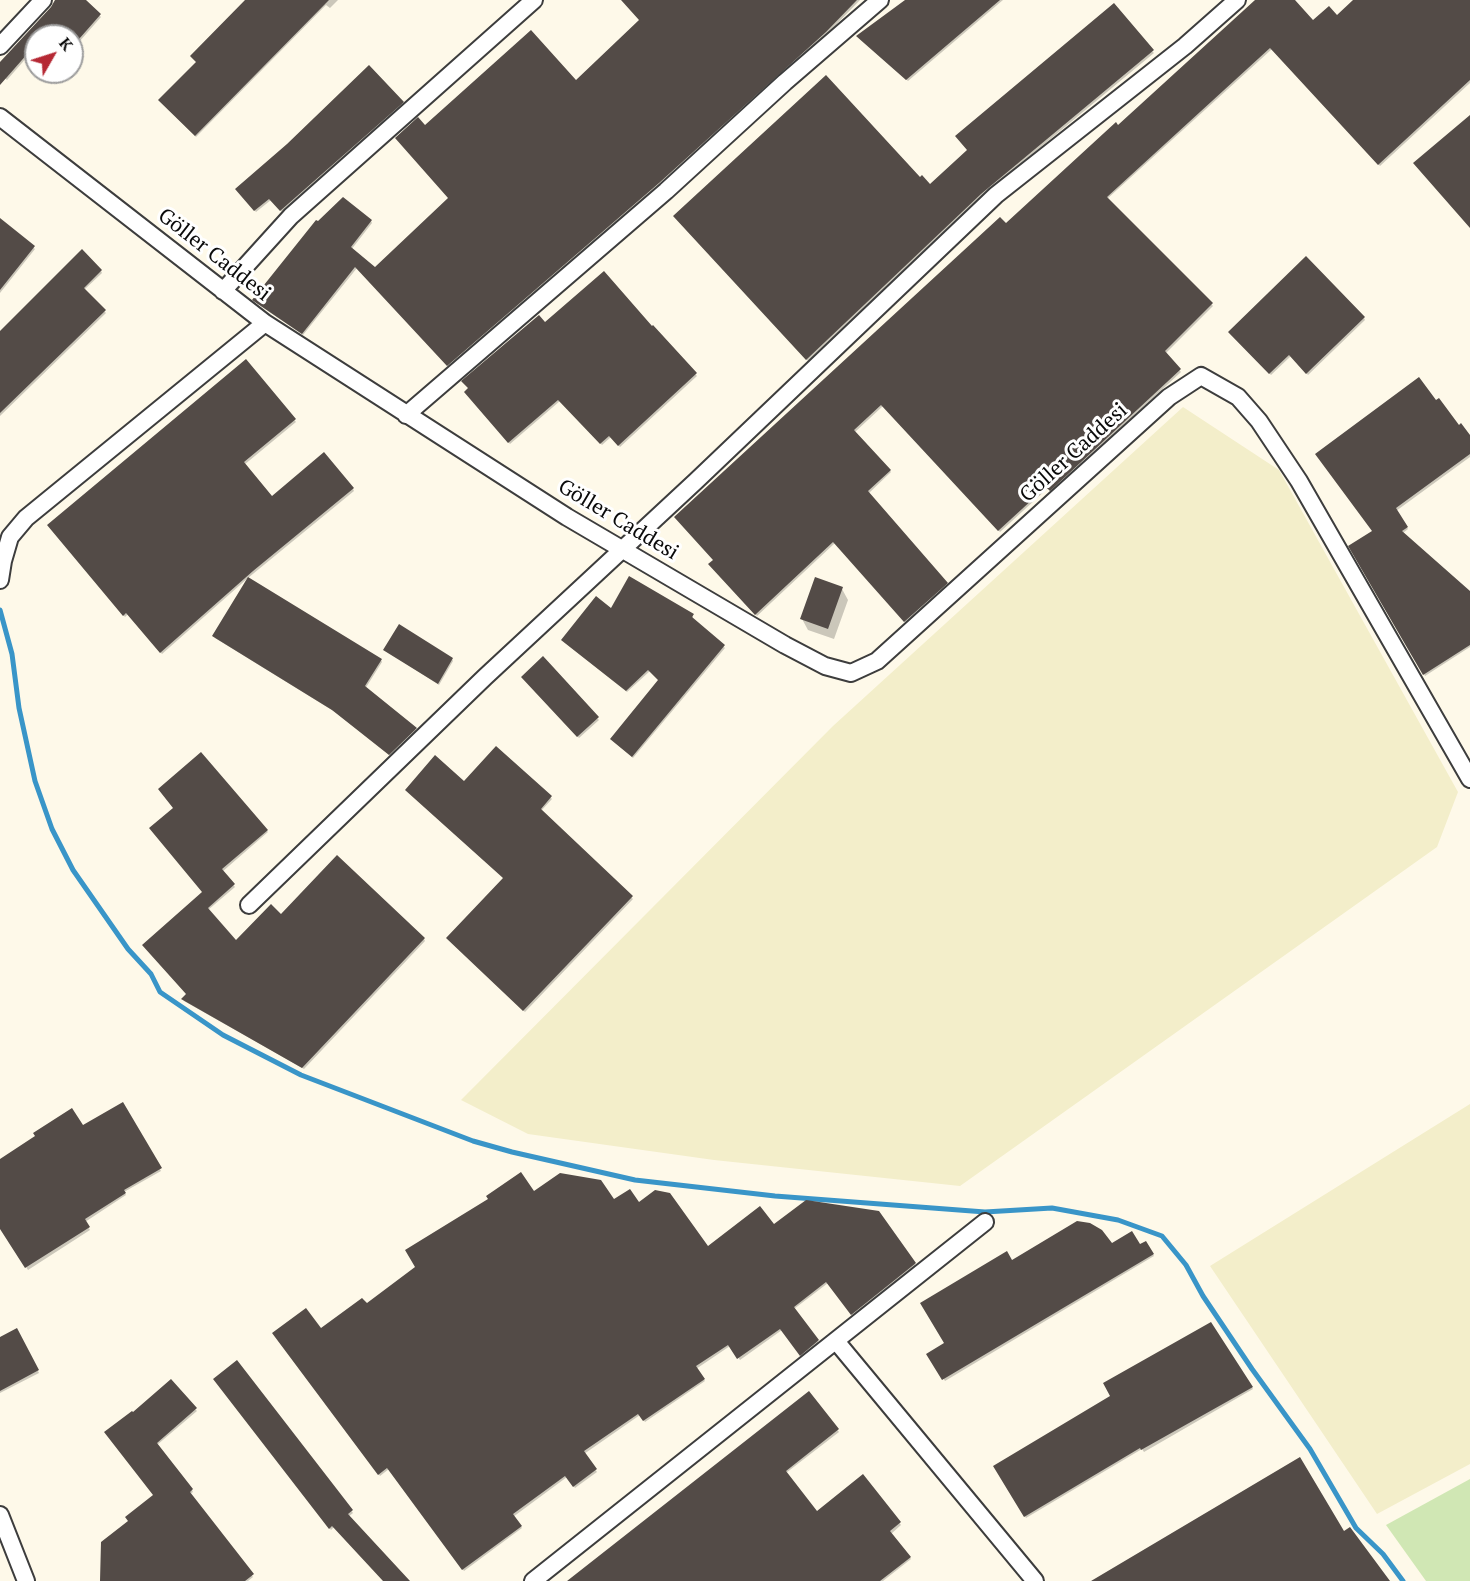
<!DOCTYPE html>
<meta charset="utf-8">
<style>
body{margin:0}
#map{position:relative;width:1470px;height:1581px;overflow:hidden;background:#fef9e9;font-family:"PT Serif",serif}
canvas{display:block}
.north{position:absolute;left:24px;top:24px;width:60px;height:60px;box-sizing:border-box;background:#fff;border:2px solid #9d9d9d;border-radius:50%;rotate:51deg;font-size:16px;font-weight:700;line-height:24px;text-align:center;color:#0a0a0a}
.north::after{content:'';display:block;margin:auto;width:21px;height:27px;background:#b52834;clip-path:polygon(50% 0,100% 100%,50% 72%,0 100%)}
</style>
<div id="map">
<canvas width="1470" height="1581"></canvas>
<div class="north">K</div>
</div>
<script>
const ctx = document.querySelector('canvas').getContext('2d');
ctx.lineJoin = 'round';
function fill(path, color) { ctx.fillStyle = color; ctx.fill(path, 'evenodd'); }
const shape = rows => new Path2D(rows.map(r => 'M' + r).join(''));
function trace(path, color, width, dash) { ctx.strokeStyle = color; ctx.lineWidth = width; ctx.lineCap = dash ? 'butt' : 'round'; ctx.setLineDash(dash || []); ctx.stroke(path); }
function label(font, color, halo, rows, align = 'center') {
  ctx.font = font + ' "PT Serif",serif'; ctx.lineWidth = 6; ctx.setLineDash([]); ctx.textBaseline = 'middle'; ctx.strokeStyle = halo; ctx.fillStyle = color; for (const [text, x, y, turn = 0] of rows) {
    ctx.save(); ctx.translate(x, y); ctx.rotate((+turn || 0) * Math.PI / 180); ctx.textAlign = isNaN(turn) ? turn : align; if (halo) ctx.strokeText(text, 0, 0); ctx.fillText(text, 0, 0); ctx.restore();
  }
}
fill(shape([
 [1183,407,1279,470,1458,792,1437,847,960,1186,714,1160,528,1134,461,1100,833,726],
 [1470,1104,1470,1464,1377,1514,1210,1266]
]), '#f3eeca');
fill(shape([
 [1470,1479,1470,1581,1426,1581,1386,1525]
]), '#d0e7b4');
fill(shape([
 [57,0,83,0,101,17,72,50,72,36,36,36,36,47,7,80,0,74,0,64,52,8],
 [247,0,338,0,330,8,326,5,196,137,161,102,197,63],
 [622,0,860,0,827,34,660,185,449,367,357,268,303,335,255,302,371,221,372,223,351,250,375,269,450,199,425,127,575,82,641,21],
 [907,0,1003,0,908,81,858,37],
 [1258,0,1293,0,1313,22,1337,17,1355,0,1470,0,1470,83,1380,166,1272,49,1107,199,1213,306,1165,354,1181,372,1051,492,1048,488,1000,532,883,406,855,432,891,472,868,494,948,586,906,623,835,543,757,616,712,567,1006,226],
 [1152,51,1154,53,989,190,808,361,676,218,920,179,930,186],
 [402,103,404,105,282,212,271,200,256,212,238,191],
 [0,220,35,249,0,293],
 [101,271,102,273,84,290,106,313,0,416,0,333],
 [1364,318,1365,320,1308,375,1291,356,1271,375,1231,334],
 [652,328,697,376,620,447,611,437,602,445,560,401,510,444,467,394],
 [246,361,296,422,244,465,272,498,353,489,354,491,248,578,381,660,382,662,365,689,417,731,391,756,335,712,215,638,214,636,248,578,162,654,128,614,125,617,50,527],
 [1458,428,1470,438,1470,457,1396,511,1408,529,1403,533,1470,593,1470,647,1425,676,1350,546,1374,532],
 [842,589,848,600,834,639,808,630,802,619],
 [611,611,693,615,693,620,725,648,633,758,613,741,660,681,650,671,627,692,564,642],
 [385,650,452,659,453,661,439,685],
 [524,679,597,718,599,720,579,738],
 [464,783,550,797,552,799,541,811,633,899,525,1012,449,940,504,878],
 [152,831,267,831,268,832,222,872,235,887,208,910,236,942,281,916,424,939,425,941,304,1069,184,1001,183,999,187,995,204,892],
 [122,1104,161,1171,124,1192,126,1195,85,1222,90,1230,28,1270,0,1227,0,1161,82,1127],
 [533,1193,639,1204,707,1248,773,1226,878,1213,916,1266,853,1316,828,1283,794,1309,819,1343,802,1357,782,1330,740,1360,730,1346,696,1369,705,1381,645,1422,640,1415,584,1454,597,1472,575,1488,567,1477,513,1517,522,1528,464,1571,389,1469,380,1476,274,1333,321,1330,366,1305],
 [1146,1243,1154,1256,945,1381,928,1354,946,1344,1011,1262,1111,1245,1140,1246],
 [1210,1324,1253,1389,1144,1452,1142,1449,1026,1518,995,1467,1113,1397],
 [17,1330,39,1373,0,1393,0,1339],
 [237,1362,353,1513,348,1517,408,1581,384,1581,334,1527,331,1530,215,1379],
 [809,1393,839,1432,786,1473,817,1513,863,1476,901,1525,891,1534,911,1559,883,1581,570,1581],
 [195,1409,197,1411,157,1445,192,1490,193,1492,190,1494,253,1577,248,1581,102,1581,129,1522,155,1496,107,1434]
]), '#0003');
trace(shape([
 [0,610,12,654,19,708,35,781,52,829,73,870,128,949,151,974,160,992,223,1035,301,1075,473,1141,512,1152,635,1180,775,1196,985,1212,1052,1208,1118,1220,1162,1236,1186,1265,1203,1296,1252,1369,1310,1449,1356,1528,1383,1554,1403,1581]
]), '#3995c8', 5);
fill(shape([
 [55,0,86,0,101,14,72,47,72,36,36,36,36,44,0,85,0,62,51,7],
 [245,0,329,0,195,136,158,100,196,62,190,56],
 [621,0,857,0,826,32,659,183,447,366,355,267,302,334,252,300,316,220,318,221,343,197,372,220,351,247,375,267,448,198,395,138,418,117,425,125,531,30,576,80,639,20],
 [905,0,1000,0,906,80,856,36],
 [1255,0,1295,0,1313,20,1329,6,1337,15,1353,0,1470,0,1470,80,1378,165,1270,48,1107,197,1213,303,1165,351,1181,369,1050,491,1046,487,998,531,881,405,854,430,891,470,868,491,948,583,904,622,833,542,755,615,708,564,713,560,674,517,1000,217,1006,223,1116,122,1118,125],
 [1114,3,1154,50,981,194,806,360,673,216,826,75,920,177,922,175,930,184,967,150,955,136],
 [369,65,404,102,280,211,269,199,254,211,235,189,287,144],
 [1470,115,1470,228,1413,163],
 [0,218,35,246,0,290],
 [82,249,102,270,84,288,106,310,0,413,0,331],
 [1306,256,1365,317,1306,374,1289,355,1269,374,1228,332],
 [604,271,652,326,653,325,697,373,618,446,609,436,600,444,558,400,508,443,464,392,468,388,461,381,539,315,545,322],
 [246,359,296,419,244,462,272,496,324,452,354,488,253,571,160,653,126,613,123,616,47,525],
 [1419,377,1436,400,1439,398,1459,425,1461,423,1470,435,1470,454,1396,508,1408,527,1402,531,1470,591,1470,645,1423,675,1348,546,1372,531,1315,454],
 [629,576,694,614,692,617,725,645,632,757,610,739,658,680,648,670,626,691,561,640,596,596,611,608],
 [248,577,382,659,365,686,417,728,389,755,332,710,212,636],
 [815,577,843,587,828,629,800,619],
 [399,624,453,658,438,684,383,650],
 [543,656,599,717,577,737,521,677],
 [496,746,552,796,541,809,633,896,523,1011,446,938,503,878,405,790,435,755,464,781],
 [201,752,268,830,222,869,235,884,208,908,236,940,271,904,281,914,337,855,425,938,302,1068,181,999,186,994,142,945,202,892,149,828,173,808,158,789],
 [123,1102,162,1168,124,1190,126,1193,85,1219,90,1227,25,1268,0,1229,0,1159,35,1136,33,1133,72,1108,83,1125],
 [521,1172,534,1191,560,1173,601,1180,614,1199,630,1189,639,1202,655,1190,670,1193,708,1246,760,1206,774,1224,806,1200,879,1211,916,1263,851,1315,826,1282,794,1307,819,1340,800,1356,780,1329,737,1359,728,1345,696,1366,705,1379,643,1421,638,1414,584,1451,597,1469,573,1487,565,1476,513,1514,522,1526,462,1570,387,1468,378,1475,272,1333,306,1308,321,1328,362,1298,367,1303,415,1267,405,1250,488,1199,486,1196],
 [1077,1221,1090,1223,1102,1230,1112,1243,1132,1231,1140,1244,1146,1241,1154,1254,942,1380,926,1354,944,1343,920,1303,1007,1251,1012,1260],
 [1211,1322,1253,1387,1141,1450,1140,1448,1024,1517,993,1466,1110,1396,1103,1383],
 [17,1328,39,1370,0,1391,0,1337],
 [237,1360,353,1510,348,1514,410,1581,383,1581,332,1526,329,1529,213,1379],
 [171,1379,197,1408,157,1443,193,1489,190,1492,254,1574,245,1581,100,1581,101,1542,128,1521,125,1517,153,1495,104,1432,132,1411,133,1412],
 [809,1391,839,1429,786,1471,817,1511,863,1474,901,1522,890,1531,911,1557,880,1581,567,1581],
 [1300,1457,1344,1531,1350,1527,1390,1581,1091,1581]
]), '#534b47');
const minor = shape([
 [0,46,43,0],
 [0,117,265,323,567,517,785,645,825,666,851,673,877,661,1169,397,1201,376,1238,397,1259,421,1299,481,1470,779],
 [223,291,291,216,534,0],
 [406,415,666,191,785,82,880,0],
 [0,580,3,561,10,537,26,518,265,323],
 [249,905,485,677,696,481,996,195,1185,46,1237,0],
 [836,1341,1035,1581],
 [0,1515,26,1581],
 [533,1581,985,1222]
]);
trace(minor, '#3d3d3d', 20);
trace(minor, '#fff', 16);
label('21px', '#0a0a0a', '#fff', [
 ["Göller Caddesi",214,255,38],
 ["Göller Caddesi",1074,453,-42],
 ["Göller Caddesi",618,520,31]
]);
</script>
